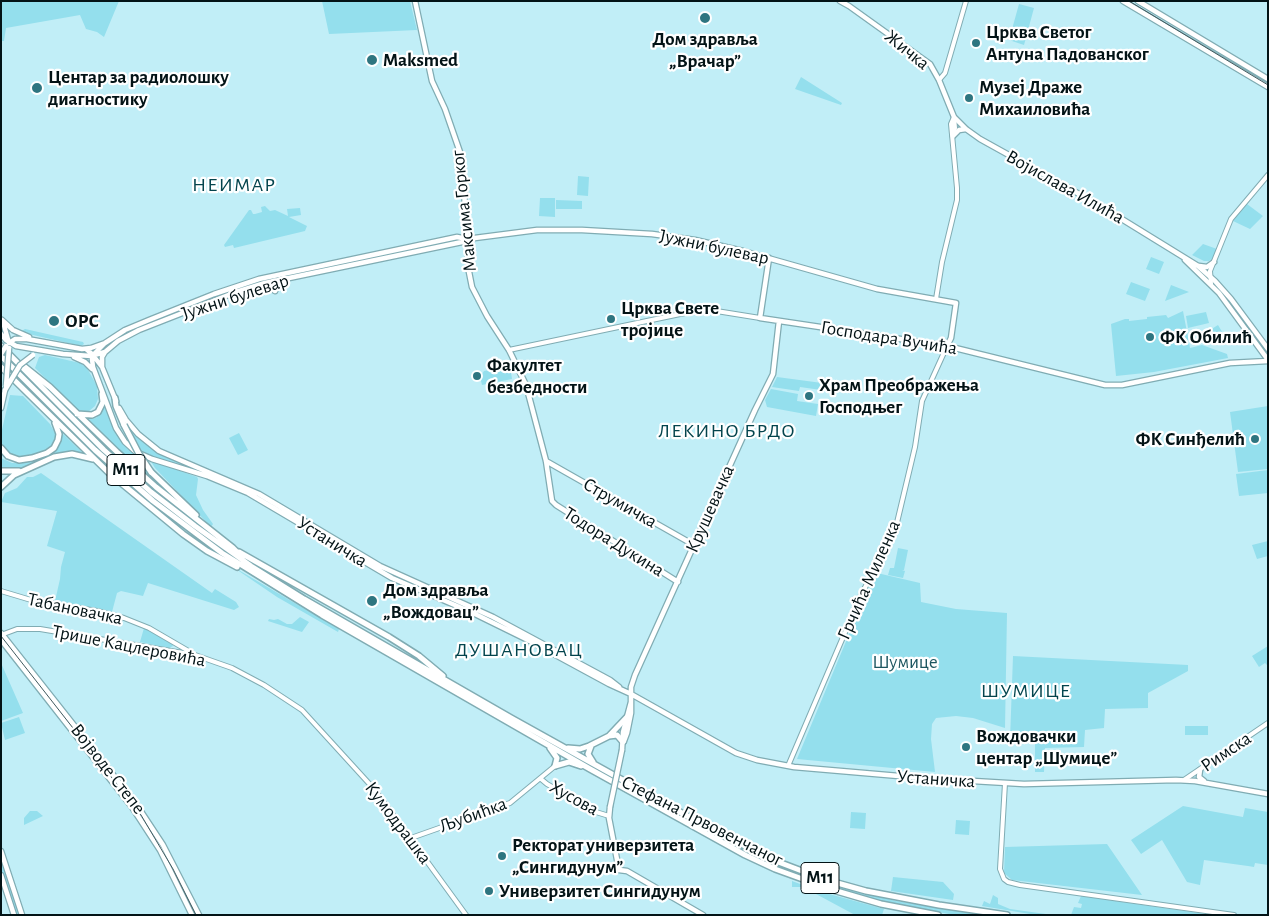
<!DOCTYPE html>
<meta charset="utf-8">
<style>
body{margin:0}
#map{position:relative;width:1269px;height:916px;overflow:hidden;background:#c1eef7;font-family:"Alegreya Sans",sans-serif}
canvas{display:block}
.frame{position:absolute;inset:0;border:2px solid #031316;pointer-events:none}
</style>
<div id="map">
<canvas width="1269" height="916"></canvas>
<div class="frame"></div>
</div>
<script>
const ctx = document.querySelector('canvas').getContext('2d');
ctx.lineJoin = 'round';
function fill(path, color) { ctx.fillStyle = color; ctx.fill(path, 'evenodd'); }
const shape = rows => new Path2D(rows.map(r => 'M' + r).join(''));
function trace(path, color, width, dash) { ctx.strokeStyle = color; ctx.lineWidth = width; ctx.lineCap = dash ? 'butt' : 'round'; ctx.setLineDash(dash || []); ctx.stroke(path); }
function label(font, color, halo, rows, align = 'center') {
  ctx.font = font + ' "Alegreya Sans",sans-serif'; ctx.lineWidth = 4.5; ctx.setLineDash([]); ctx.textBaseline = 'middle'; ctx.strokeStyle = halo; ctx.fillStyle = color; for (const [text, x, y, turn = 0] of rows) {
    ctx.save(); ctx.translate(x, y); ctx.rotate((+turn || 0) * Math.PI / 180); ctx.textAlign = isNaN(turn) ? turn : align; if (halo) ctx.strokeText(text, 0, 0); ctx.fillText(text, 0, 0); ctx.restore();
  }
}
fill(shape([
 [1,1,119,1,104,37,97,32,86,29,80,15,6,28,4,41,1,41],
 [322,1,410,1,417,30,329,34],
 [1019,4,1034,8,1024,45,1009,40],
 [801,77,842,103,841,105,795,89],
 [578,176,589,177,588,196,577,195],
 [540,198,555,198,555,217,539,216],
 [556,200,582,201,582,209,556,209],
 [1247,204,1263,216,1250,229,1233,221],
 [265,206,270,211,275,210,288,216,287,209,300,208,301,215,289,217,307,226,305,231,234,248,233,245,225,247,224,245,249,210,251,210,253,214,255,214,262,212,261,207],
 [1203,244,1217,249,1213,258,1209,261,1204,261,1192,255],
 [1151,257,1164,262,1159,274,1146,269],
 [1131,282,1150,289,1145,301,1126,294],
 [1171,285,1189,292,1165,301],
 [1183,311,1190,348,1202,345,1227,354,1228,358,1154,372,1116,376,1111,324,1125,319,1129,319,1129,321,1147,319,1147,317,1166,315,1168,318],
 [1206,312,1209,323,1188,328,1186,316],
 [1218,325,1224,335,1209,345,1202,335],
 [25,329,83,342,84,344,81,346,20,332],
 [45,355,80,363,87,368,97,386,98,399,95,406,89,411,84,414,79,412,35,368,39,357],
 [510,366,512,379,482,385,480,377,484,371],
 [777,377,822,383,821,390,800,387,799,391,772,387],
 [771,389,798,394,797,401,818,404,816,416,767,407,765,400],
 [10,395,23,396,50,424,56,435,54,443,51,448,40,453,21,458,12,456,4,449,1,442,1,434],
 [105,406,112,424,127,448,136,455,161,486,190,512,84,420,96,418],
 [1268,406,1268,469,1238,472,1230,412],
 [125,423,140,439,153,450,211,475,148,455,139,450],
 [61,432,84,454,71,452,19,470,1,470,1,458,12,463,22,463,33,461,53,453,60,444],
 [239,433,248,450,238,455,229,438],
 [150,460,197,477,198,479,196,495,203,510,213,524,211,527,155,468],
 [1268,470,1268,493,1239,496,1236,474],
 [41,473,212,593,215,589,236,602,239,607,234,610,148,583,143,596,121,591,117,593,112,612,55,601,60,579,61,567,65,552,47,546,57,511,1,502,5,493,17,488,27,477,33,477],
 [1268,541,1268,556,1257,559,1252,545],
 [898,548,908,550,904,570,902,570,905,571,903,578,888,575,890,568,894,568],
 [230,565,339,629,338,632,277,597],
 [877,573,920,583,921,602,956,609,1007,613,1005,728,973,718,956,716,936,718,932,724,931,739,935,772,797,759,867,591],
 [300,617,309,622,302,632,268,621,269,619,274,620,278,619,287,624,292,624],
 [144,628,172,644,173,646,169,648,140,642],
 [1268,646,1268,666,1265,663,1259,667,1252,656],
 [1013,656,1188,665,1188,671,1148,693,1148,708,1105,709,1104,728,1085,730,1084,747,1045,748,1044,772,1035,772,1035,739,1010,740],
 [1,663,23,713,1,721],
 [19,717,25,733,5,740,1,723],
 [1185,726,1208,726,1208,735,1185,735],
 [1183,806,1243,817,1245,808,1268,812,1268,865,1255,863,1254,867,1248,866,1204,860,1200,885,1187,882,1162,840,1141,854,1131,840],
 [30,811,37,811,43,816,24,825,24,818],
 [851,812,866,813,865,829,850,828],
 [956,820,970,821,969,835,955,834],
 [1107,844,1142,895,1012,880,1004,873,1005,847],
 [736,846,815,879,860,892,896,901,989,915,954,915,872,899,826,886,781,868],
 [1,855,21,915,16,915,1,868],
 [893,877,943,882,954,894,953,900,891,891],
 [792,881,822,892,884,909,882,915,855,915,803,887,792,887],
 [993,895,998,898,998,904,1010,909,1053,915,1036,915,982,906,984,901,990,904],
 [1081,896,1150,906,1213,915,1071,915,1074,907,1081,908,1082,904,1078,903]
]), '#94dfed');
const tertiary = shape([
 [939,80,945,73,966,1],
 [953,134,955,128,954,117],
 [1211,284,1210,271,1231,219,1268,175],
 [936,299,942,262,957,200,957,188,951,124,954,117],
 [509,350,704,309,760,318],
 [1,591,31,600,97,611,124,618,149,628,192,653],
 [1,635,17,629,40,629,195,655,232,668,264,685,302,710,375,790,466,915],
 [788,766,861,595,895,531,915,447,922,401,947,346],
 [541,779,547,784,596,812,609,816],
 [1184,780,1268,723],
 [1005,783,1000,869,1004,879,1008,882,1020,885,1234,915],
 [411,838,510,803,555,766]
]);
const secondary = shape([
 [415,1,432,81,445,109,462,158,469,272,472,287,487,316,509,350,526,385,546,461,552,501,556,505,678,582],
 [840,1,849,6,930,64,939,80,954,117,966,129,980,139,1099,205,1198,266,1215,281,1231,299,1268,349],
 [1123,1,1268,87],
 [1138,1,1268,79],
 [953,136,959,130,966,129],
 [769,258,760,318,947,346,1105,385,1122,385,1230,363,1268,361],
 [1185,260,1219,293,1268,360],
 [1199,266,1207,267,1214,262],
 [275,291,278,281],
 [2,320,13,330,29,337],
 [3,322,9,343],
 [1,334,6,340,16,346,63,354,91,356,105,352,118,341,139,330,236,292,265,283,462,242,467,239,537,230,582,230,652,234,695,240,743,251,877,289,956,303,951,338,947,346],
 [9,343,15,339,27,339,82,349,91,348,105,343,125,330,149,320,214,294,259,279,457,237,467,239],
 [105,343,95,353,92,359,93,367,116,428,125,442,136,452,152,459,207,476,248,493,392,578,471,612,526,639,609,684,631,694,736,753,757,760,794,767,922,778,1024,784,1176,780,1195,781,1268,794],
 [86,349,92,354,102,367,116,401],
 [74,357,85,362,92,369],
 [102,367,102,357,105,352],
 [1,408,5,390],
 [119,408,126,420,138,434,159,451,259,494,380,566,493,617,610,680,619,687],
 [546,461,694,545],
 [1,633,136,804,163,845,199,915],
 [1,640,132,807,160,850,192,915],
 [624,741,627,733,631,713,631,687,635,675,755,410,773,374,779,321],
 [622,750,623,732,631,702],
 [1200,770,1199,777,1204,781],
 [610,807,609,818,619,870,627,871,703,915],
 [1,851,22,915],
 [1,875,14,915]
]);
const trunk = shape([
 [1,346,104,450,151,492,195,526,251,566,304,599,511,718,698,822,773,860,823,879,866,891,939,905,1007,915],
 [1,356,95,450,153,501,222,553,322,615,590,769,745,855,775,869,833,890,881,904,938,915],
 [1,367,109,473,183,534,207,551,237,567],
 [25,367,50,387,117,452,156,487,233,548,242,557],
 [115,398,116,406,124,425],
 [77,414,92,415,98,412,103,402,102,394],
 [1,448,8,456,19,460,32,458,47,453,54,448,58,440,59,434,55,423],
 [1,471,19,471],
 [151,472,196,515],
 [1,487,14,475,54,457,72,454,93,459],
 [239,552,389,637,419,656,443,676],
 [609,736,617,735,623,742],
 [591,746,588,754,593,762],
 [550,748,557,758,555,766],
 [568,748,580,749,589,746,609,736,627,717],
 [555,766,569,762,581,766]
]);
trace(tertiary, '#80acb3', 6);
trace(secondary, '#80acb3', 7);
trace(trunk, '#80acb3', 8);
trace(tertiary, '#fff', 4);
trace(secondary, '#fff', 4.5);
trace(trunk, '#fff', 5);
trace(shape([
 [1129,1,1268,85],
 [1,636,141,815,173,869,196,915]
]), '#415a5f', 1);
const secondaryBridge = shape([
 [1,354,6,346],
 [6,386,9,348],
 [5,390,20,365,33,355],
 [610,807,622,750]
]);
const trunkBridge = shape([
 [124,425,139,454,151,472]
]);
trace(secondaryBridge, '#80acb3', 7, []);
trace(trunkBridge, '#80acb3', 8, []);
trace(secondaryBridge, '#fff', 4.5);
trace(trunkBridge, '#fff', 5);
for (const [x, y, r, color] of [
 [705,18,6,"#2e7580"],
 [976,43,5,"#2e7580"],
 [372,60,6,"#2e7580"],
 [37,88,6,"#2e7580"],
 [969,98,5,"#2e7580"],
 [611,319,5,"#2e7580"],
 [54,321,6,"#2e7580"],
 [1150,337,5,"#2e7580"],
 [477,376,5,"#2e7580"],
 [809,396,5,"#2e7580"],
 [1255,439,5,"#2e7580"],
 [372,601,6,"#2e7580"],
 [966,747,5,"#2e7580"],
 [502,856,5,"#2e7580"],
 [489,891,5,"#2e7580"]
]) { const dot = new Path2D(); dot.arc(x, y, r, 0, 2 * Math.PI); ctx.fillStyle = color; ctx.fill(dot); trace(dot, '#fff', 2); }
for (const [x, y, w] of [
 [126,470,38],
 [820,878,38]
]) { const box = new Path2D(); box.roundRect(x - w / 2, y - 15.5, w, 31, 4); ctx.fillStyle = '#fff'; ctx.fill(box); trace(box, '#031316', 1); }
label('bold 18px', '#031316', null, [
 ["M11",126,470],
 ["M11",820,878]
]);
label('bold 19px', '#031316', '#fff', [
 ["Црква Светог",986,32],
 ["Антуна Падованског",986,54],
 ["Дом здравља",705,39,"center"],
 ["„Врачар”",705,61,"center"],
 ["Maksmed",383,60],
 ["Центар за радиолошку",48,77],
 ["диагностику",48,99],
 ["Музеј Драже",979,87],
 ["Михаиловића",979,109],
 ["Црква Свете",621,308],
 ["тројице",621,330],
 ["ОРС",65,321],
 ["ФК Обилић",1160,337],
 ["Факултет",487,365],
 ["безбедности",487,387],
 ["Храм Преображења",819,385],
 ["Господњег",819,407],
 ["ФК Синђелић",1245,439,"right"],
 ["Дом здравља",383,590],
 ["„Вождовац”",383,612],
 ["Вождовачки",976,736],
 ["центар „Шумице”",976,758],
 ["Ректорат универзитета",512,845],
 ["„Сингидунум”",512,867],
 ["Универзитет Сингидунум",499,891]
], 'left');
label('19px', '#031316', '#fff', [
 ["Жичка",907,50,39],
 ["Војислава Илића",1065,187,29],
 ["Максима Горког",464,211,-96],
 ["Јужни булевар",714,247,12],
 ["Јужни булевар",235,297,-18],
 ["Господара Вучића",889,338,9],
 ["Струмичка",620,503,30],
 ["Крушевачка",710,509,-66],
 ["Устаничка",332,542,32],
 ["Тодора Дукина",614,542,32],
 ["Грчића Миленка",869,580,-66],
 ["Табановачка",75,609,12],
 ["Трише Кацлеровића",129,646,11],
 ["Римска",1226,752,-34],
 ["Војводе Степе",108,769,52],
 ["Устаничка",936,779,4],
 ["Хусова",574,798,29],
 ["Љубићка",473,815,-20],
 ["Стефана Првовенчаног",702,821,27],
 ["Кумодрашка",398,823,53]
]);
label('19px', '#1d5660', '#fff', [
 ["Шумице",905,662]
]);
ctx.letterSpacing = '1px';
label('20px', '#03444d', '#fff', [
 ["НЕИМАР",234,185],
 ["ЛЕКИНО БРДО",727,431],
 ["ДУШАНОВАЦ",519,650],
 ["ШУМИЦЕ",1026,691]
]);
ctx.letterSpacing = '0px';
</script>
